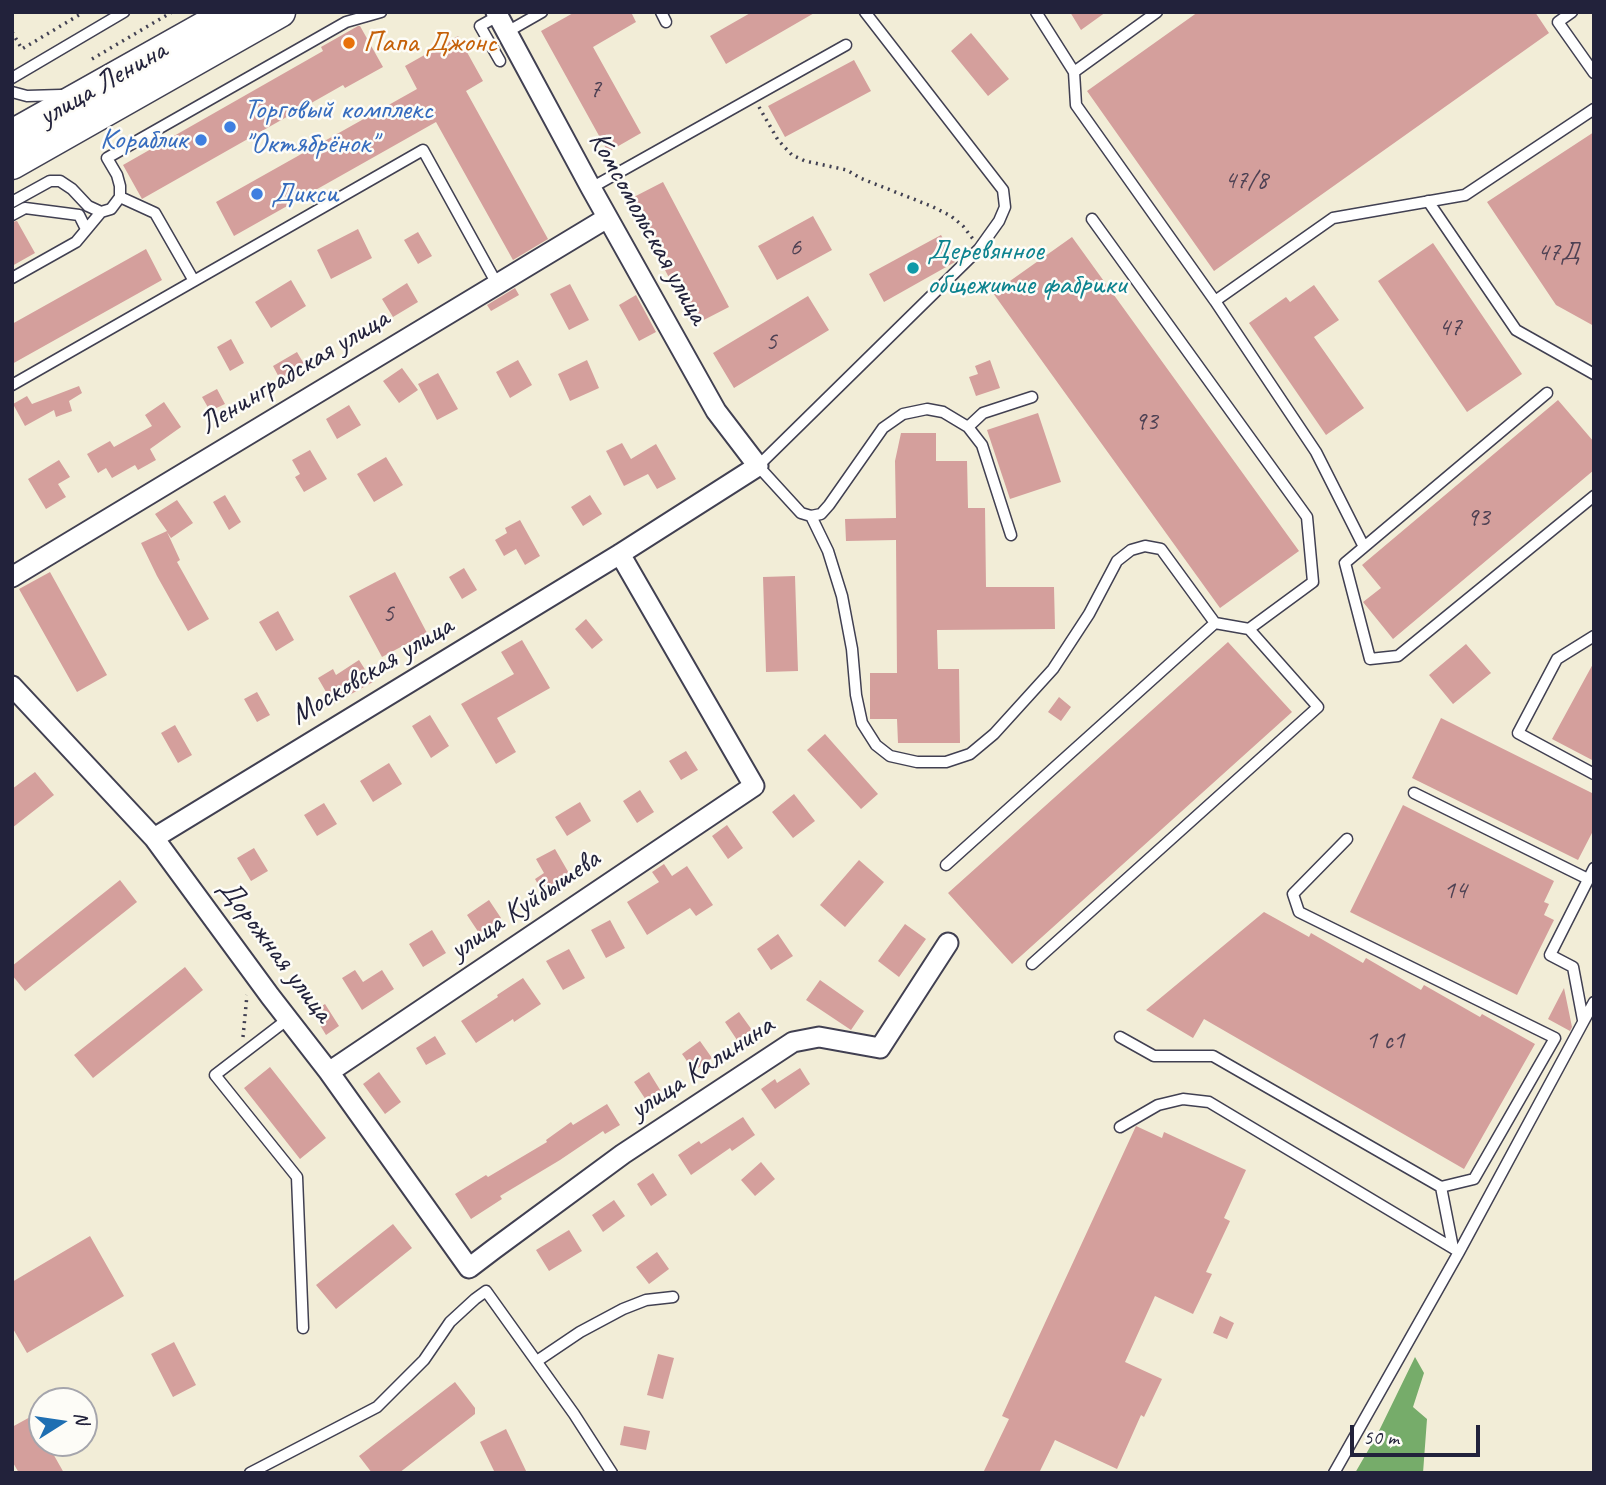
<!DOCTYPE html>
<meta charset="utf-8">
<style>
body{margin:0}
#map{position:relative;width:1606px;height:1485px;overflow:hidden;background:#f2edd7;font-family:Caveat,sans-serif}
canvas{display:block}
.frame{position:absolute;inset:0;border:14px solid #22223b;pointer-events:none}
.north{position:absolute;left:28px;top:1387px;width:70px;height:70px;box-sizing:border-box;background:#fdfcf7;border:2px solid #a5a5ac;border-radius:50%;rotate:78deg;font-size:19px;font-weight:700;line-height:28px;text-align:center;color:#22223b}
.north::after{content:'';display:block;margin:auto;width:24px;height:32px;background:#1f6fb2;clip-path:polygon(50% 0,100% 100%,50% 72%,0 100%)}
.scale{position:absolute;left:1350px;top:1425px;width:130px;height:32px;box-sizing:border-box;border:4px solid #22223b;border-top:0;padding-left:9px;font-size:21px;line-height:24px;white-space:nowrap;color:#22223b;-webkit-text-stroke:5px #fdfcf7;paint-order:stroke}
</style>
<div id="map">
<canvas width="1606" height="1485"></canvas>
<div class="frame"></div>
<div class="north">N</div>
<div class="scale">50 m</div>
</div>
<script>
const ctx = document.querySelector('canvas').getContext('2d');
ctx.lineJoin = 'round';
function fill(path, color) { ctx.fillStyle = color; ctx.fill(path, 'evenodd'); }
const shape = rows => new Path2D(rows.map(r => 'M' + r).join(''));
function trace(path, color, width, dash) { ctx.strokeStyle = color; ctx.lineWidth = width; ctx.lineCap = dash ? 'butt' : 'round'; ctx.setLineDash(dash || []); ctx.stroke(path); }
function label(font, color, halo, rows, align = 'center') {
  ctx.font = font + ' Caveat,sans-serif'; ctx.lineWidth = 5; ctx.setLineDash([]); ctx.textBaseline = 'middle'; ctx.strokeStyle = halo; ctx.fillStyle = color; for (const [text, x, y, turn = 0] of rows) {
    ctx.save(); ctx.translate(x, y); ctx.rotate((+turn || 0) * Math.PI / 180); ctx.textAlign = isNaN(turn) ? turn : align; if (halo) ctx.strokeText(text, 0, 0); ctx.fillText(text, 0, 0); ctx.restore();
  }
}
fill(shape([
 [1415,1357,1424,1373,1413,1407,1427,1419,1423,1473,1355,1473,1377,1435]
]), '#76ac6a');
fill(shape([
 [575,12,631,12,636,22,593,47,641,133,608,152,541,31],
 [752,12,816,12,726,64,710,36],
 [1070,12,1106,12,1081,30],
 [1198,12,1535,12,1549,33,1214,271,1087,91],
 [358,26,360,26,383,67,345,88,343,85,142,199,123,165,323,51,321,47],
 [971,33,1009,79,988,96,951,51],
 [458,36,483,81,466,91,548,239,513,260,436,122,234,236,216,202,417,89,405,66],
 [854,60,871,91,785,137,768,106],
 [1594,132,1594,326,1556,305,1487,202],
 [663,182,729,307,694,325,628,200],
 [813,216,832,250,777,280,758,246],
 [17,221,35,253,12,266,12,222],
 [358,229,372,258,331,279,317,250],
 [418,232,432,256,418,264,404,240],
 [941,235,955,262,884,302,869,274],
 [1072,237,1299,551,1220,608,993,293],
 [1433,243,1522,374,1467,412,1378,281],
 [146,249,162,280,12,364,12,324],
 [291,280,306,306,271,328,255,302],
 [407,283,418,302,393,317,382,299],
 [570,284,589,320,569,330,550,294],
 [1314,285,1339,320,1314,337,1364,408,1326,435,1249,323,1286,297,1290,302],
 [515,288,519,295,491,311,487,305],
 [636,295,656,332,639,341,619,305],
 [808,296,829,330,734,388,713,353],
 [231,339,244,363,230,371,217,347],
 [297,352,307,369,282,383,273,366],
 [518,360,532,385,510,398,496,372],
 [587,360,599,388,570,401,558,374],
 [990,360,1000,388,976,396,969,377,978,374,975,366],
 [402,368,418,390,399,403,383,381],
 [438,373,458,409,437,420,418,384],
 [79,386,82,393,69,401,72,411,56,417,54,410,25,426,13,404,27,396,32,404],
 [217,389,225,404,210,411,202,397],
 [1558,400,1594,442,1594,470,1393,639,1363,602,1381,588,1362,565],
 [164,402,181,427,150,449,156,460,138,470,135,465,112,478,106,468,98,473,87,454,110,441,114,447,152,426,145,415],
 [349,405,361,425,337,439,326,419],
 [1038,413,1061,482,1010,499,987,430],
 [901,433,936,433,936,461,967,461,968,508,985,508,986,587,1054,587,1055,629,937,630,938,669,959,669,960,743,898,743,897,719,870,719,870,673,897,673,896,540,846,541,845,519,896,518,895,461],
 [622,443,631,459,656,444,676,479,657,489,648,474,624,486,606,451],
 [310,450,327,479,304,492,295,477,300,474,292,460],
 [386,457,403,485,374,502,357,474],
 [59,460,70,477,58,484,66,497,46,509,28,479],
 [225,495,241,522,229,530,213,502],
 [590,495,602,514,583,526,571,507],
 [177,500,193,523,171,538,167,532,180,560,177,562,209,619,188,631,157,576,141,543,167,531,155,514],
 [520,520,540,556,525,565,516,549,504,556,495,540,507,533,505,528],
 [464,568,477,590,462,599,449,577],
 [50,572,107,675,77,692,19,589],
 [395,572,427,633,382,657,349,596],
 [795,576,798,671,766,672,763,577],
 [278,611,294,640,276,651,259,622],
 [586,619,603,640,592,649,575,629],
 [522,640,550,688,497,718,516,752,496,764,461,704,514,674,501,652],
 [1228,642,1292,712,1012,964,948,893],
 [1466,644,1491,673,1453,704,1429,675],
 [359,660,373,682,333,704,318,678,333,669,336,675],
 [1594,662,1594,761,1552,739],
 [257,692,270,715,257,722,244,699],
 [1059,697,1071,707,1061,721,1048,712],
 [430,715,449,746,431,758,412,726],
 [1441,718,1594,794,1594,829,1578,860,1412,778],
 [175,725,192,755,178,763,161,733],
 [825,734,878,794,861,809,807,750],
 [686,751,698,770,681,780,669,761],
 [389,763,402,784,373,802,360,781],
 [35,772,54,795,12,828,12,789],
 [640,790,654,812,637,823,623,801],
 [794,794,815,821,793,838,772,812],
 [580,802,591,821,567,836,555,817],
 [324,803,337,824,317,836,304,815],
 [1403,805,1554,881,1544,902,1549,904,1544,915,1554,920,1517,995,1350,912],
 [727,825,743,848,728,859,712,836],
 [254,848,268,871,251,881,237,858],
 [555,849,570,875,542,891,535,879,544,873,536,859],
 [859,860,884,882,845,927,820,905],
 [664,864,672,876,687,866,713,905,696,916,690,908,647,935,627,902,659,882,652,872],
 [120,880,137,902,25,991,12,975,12,966],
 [489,900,501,918,479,933,467,915],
 [1264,912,1309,937,1311,933,1363,963,1366,958,1421,990,1424,985,1480,1017,1482,1014,1535,1044,1464,1169,1204,1019,1193,1038,1146,1010],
 [610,920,625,948,606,958,591,930],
 [905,924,926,939,899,977,878,961],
 [432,930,446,953,423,967,409,944],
 [778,934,793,956,771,970,757,949],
 [569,949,585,978,563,990,546,961],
 [185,967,203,990,93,1078,74,1055],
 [355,970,363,982,382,970,394,989,362,1010,342,978],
 [523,978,541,1004,514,1022,513,1019,476,1043,461,1021,498,997,497,995],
 [820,980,864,1011,851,1030,806,1000],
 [1564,988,1572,1027,1570,1031,1548,1019],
 [325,1004,339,1026,326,1035,312,1012],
 [739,1012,752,1030,737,1040,725,1022],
 [435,1036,446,1054,426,1065,416,1048],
 [700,1041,712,1058,694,1071,682,1054],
 [270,1067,326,1138,300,1159,244,1088],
 [800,1068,810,1084,775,1109,761,1089,775,1079,777,1083],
 [379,1072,401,1102,385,1114,363,1084],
 [649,1072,662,1093,648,1103,634,1082],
 [607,1104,620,1125,605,1134,603,1131,560,1160,500,1196,502,1199,471,1219,455,1194,486,1175,488,1177,547,1142,546,1140,571,1122,573,1125],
 [743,1117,755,1135,732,1151,730,1148,691,1175,678,1155,699,1141,701,1144],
 [1136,1126,1162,1138,1164,1132,1246,1170,1224,1218,1230,1221,1206,1272,1212,1274,1193,1314,1155,1296,1125,1362,1162,1379,1144,1417,1141,1415,1117,1469,1055,1440,1039,1473,983,1473,1009,1419,1002,1416],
 [761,1162,775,1179,755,1196,741,1180],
 [653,1173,667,1195,651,1206,637,1184],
 [614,1200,625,1216,603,1232,592,1215],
 [393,1224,412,1248,336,1309,316,1285],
 [569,1230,582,1251,549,1271,536,1250],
 [90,1236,124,1296,27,1353,12,1327,12,1282],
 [657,1252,669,1269,649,1284,636,1267],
 [1220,1316,1234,1323,1227,1339,1213,1333],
 [174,1342,196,1385,173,1397,151,1354],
 [658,1354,674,1358,663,1399,647,1395],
 [455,1382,475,1408,475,1414,399,1473,372,1473,359,1456],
 [32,1416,42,1434,42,1443,47,1443,64,1473,19,1473,12,1461,12,1427],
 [624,1426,650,1431,646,1450,620,1445],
 [506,1429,527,1473,495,1473,480,1442]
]), '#d49f9c');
const service = shape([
 [661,12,666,22],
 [865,12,1003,190,1005,207,999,221,979,249,758,466,801,513,811,516,821,514,829,505,883,428,903,414,927,409,943,412,968,427,982,445,1011,535],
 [1036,12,1074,72,1157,12],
 [1572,12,1558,22,1594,73],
 [498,16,480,26,500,61],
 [507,32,542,12],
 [1074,72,1076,105,1215,301,1333,218,1465,195,1594,109],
 [12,78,124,12],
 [12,92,27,96,61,95],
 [591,188,846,45],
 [120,197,155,213,194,281],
 [1428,201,1516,330,1594,374],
 [12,202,50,181,60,181,72,189,88,206,101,212,111,209,120,197,120,186,117,175,107,158,346,22,381,12],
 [12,215,25,208,79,215,86,229],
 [1092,219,1307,517,1313,582,1249,629],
 [12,278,76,242,101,212],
 [1215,301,1316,452,1364,547,1345,563,1370,659,1398,656,1594,496],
 [12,385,423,150,497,284],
 [968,427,983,413,1032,397],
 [811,516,828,551,842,596,852,649,856,695,862,723,876,745,890,756,917,762,946,762,970,754,994,734,1053,669,1089,614,1117,561,1131,550,1145,546,1161,549,1215,623,1249,629,1318,707,1032,964],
 [1364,547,1547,393],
 [1594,636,1557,659,1518,733,1594,774],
 [1414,793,1588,879],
 [1347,839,1293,894,1299,912,1555,1038,1474,1179,1441,1187],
 [946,865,1215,623],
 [288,1019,215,1075,297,1177,303,1328],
 [1583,1020,1573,967,1550,955,1594,868],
 [1120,1037,1154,1056,1213,1056,1441,1187,1453,1248],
 [1120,1127,1158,1105,1183,1099,1209,1102,1456,1250],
 [537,1361,580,1332,623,1309,646,1300,673,1297],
 [250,1473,377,1407,424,1360,450,1322,475,1299,486,1291,574,1414,612,1473],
 [1334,1473,1459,1252,1594,1002]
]);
const minor = shape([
 [12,577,607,218],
 [12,686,154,838,270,996,329,1072,469,1268,494,1249,623,1154,793,1042,819,1037,880,1048,948,943],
 [154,838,620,554,758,466,716,411,591,188,496,12],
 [329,1072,754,786,620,554]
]);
const primary = shape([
 [12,135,231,12],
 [12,164,280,12]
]);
trace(service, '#414052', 13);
trace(minor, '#414052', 23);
trace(primary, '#414052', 33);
trace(shape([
 [12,32,22,49,84,12],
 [92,59,172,12],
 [759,107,778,140,792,155,805,161,847,170,860,178,931,206,951,216,963,226,973,239],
 [243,1037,247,995]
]), '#414052', 3.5, [2, 5]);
trace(service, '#fff', 10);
trace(minor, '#fff', 19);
trace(primary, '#fff', 30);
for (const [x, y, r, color] of [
 [349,43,7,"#e8710a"],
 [230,127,7,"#3f7fe0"],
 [201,140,7,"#3f7fe0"],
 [257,194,7,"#3f7fe0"],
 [913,268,7,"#0f9aa8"]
]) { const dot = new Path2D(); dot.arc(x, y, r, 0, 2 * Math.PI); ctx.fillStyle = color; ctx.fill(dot); trace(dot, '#fdfcf7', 2.5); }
label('26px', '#4e4153', null, [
 ["7",595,90],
 ["47/8",1246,181],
 ["6",795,248],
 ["47Д",1558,253],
 ["47",1450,328],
 ["5",771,342],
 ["93",1146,422],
 ["93",1478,518],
 ["5",388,614],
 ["14",1455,891],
 ["1 с1",1385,1041]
]);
label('30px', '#c56008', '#fdfcf7', [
 ["Папа Джонс",363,43]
], 'left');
label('30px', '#22223b', '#fdfcf7', [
 ["улица Ленина",103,84,-30],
 ["Комсомольская улица",648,228,61],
 ["Ленинградская улица",294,372,-31],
 ["Московская улица",372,671,-31],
 ["улица Куйбышева",525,905,-34],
 ["Дорожная улица",275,951,53],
 ["улица Калинина",702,1068,-33]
]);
label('30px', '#366cbe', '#fdfcf7', [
 ["Торговый комплекс",244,110],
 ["\"Октябрёнок\"",244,144],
 ["Кораблик",187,140,"right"],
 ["Дикси",271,194]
], 'left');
label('30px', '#0d838f', '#fdfcf7', [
 ["Деревянное",927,251],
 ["общежитие фабрики",927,285]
], 'left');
</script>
